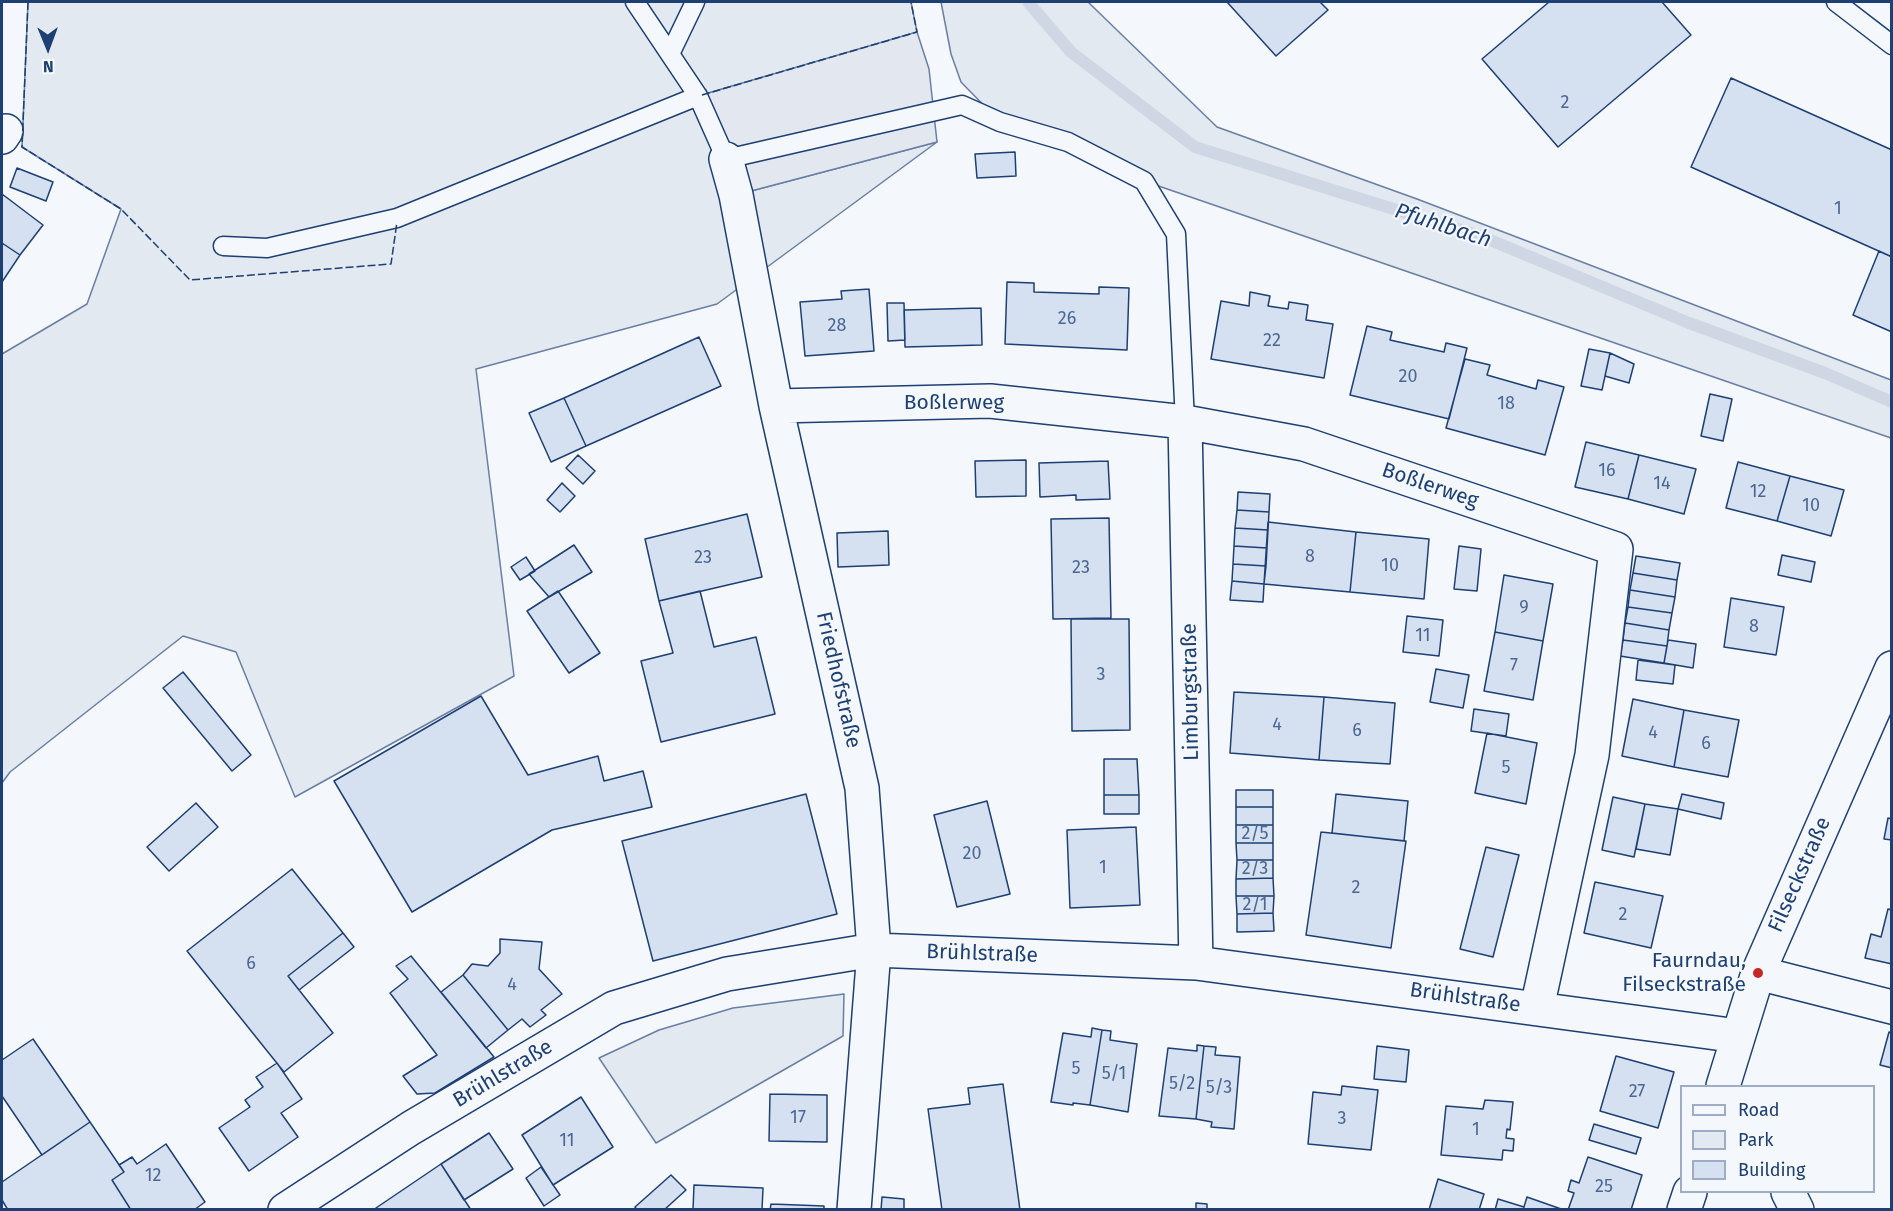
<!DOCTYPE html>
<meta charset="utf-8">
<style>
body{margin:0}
#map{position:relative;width:1893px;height:1211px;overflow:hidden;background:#f4f7fb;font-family:"Fira Sans",sans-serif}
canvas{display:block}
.frame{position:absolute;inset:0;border:3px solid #1d3f73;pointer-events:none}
.legend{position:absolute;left:1680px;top:1085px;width:195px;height:108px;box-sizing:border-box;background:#f4f7fb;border:2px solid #9eadc5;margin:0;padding:8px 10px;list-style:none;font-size:18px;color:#1d3f73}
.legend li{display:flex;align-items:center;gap:12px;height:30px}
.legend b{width:30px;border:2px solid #9eadc5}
.north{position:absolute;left:18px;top:18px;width:60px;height:60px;-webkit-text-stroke:4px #f4f7fb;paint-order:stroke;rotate:179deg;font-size:16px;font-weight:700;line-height:24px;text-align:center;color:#1d3f73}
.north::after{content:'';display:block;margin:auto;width:21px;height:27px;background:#1d3f73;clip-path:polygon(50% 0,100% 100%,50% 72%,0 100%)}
</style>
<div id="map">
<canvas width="1893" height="1211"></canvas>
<div class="frame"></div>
<ul class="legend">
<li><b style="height:8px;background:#f4f7fb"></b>Road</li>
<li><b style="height:16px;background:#e3e9f0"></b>Park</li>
<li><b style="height:16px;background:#d5e0f0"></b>Building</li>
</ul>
<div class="north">N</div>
</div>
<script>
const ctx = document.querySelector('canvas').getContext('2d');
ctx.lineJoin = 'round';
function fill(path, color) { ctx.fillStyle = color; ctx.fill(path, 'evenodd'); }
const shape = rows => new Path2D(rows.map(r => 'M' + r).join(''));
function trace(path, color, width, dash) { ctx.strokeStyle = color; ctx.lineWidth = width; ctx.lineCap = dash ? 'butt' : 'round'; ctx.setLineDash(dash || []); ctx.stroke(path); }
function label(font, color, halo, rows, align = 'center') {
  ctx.font = font + ' "Fira Sans",sans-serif'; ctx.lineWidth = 4.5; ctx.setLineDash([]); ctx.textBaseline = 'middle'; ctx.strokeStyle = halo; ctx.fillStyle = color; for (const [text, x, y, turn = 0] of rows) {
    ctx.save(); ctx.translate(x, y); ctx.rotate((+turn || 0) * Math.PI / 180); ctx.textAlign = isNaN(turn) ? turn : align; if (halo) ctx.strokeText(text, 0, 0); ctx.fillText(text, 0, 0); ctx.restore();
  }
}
const green = shape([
 [28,2,911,2,917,32,699,96,736,195,937,142,717,304,476,369,514,676,295,797,236,652,183,636,10,772,2,783,2,354,87,304,121,209,22,147,28,2],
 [941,2,1088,2,1217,127,1417,199,1891,380,1891,438,1144,181,1000,122,961,82,951,54,941,2],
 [844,994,843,1036,656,1143,599,1058,659,1030,733,1008,844,994]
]);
fill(green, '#e3e9f0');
trace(green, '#687fa3', 1.5);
const parking = shape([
 [917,32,929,69,937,142,736,195,698,96,917,32]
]);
fill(parking, '#e3e8f0');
trace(parking, '#687fa3', 1.5);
trace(shape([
 [1028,2,1071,52,1195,147,1483,237,1689,323,1825,373,1892,402]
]), '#cfd7e4', 12);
const building = shape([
 [1227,2,1320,2,1328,10,1276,56,1227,2],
 [1549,2,1662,2,1691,35,1558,147,1482,59,1549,2],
 [1731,78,1892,150,1892,257,1691,167,1731,78],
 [1015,152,1016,176,977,178,975,154,1015,152],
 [17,168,53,182,46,201,10,187,17,168],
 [2,194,43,225,20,255,2,243,2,194],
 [2,243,20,255,2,282,2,243],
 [1879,251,1892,257,1892,332,1853,315,1879,251],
 [1007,282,1034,283,1034,292,1099,294,1099,287,1129,288,1127,350,1005,344,1007,282],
 [869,289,874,351,805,356,800,302,842,299,841,291,869,289],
 [1250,292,1270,296,1268,306,1288,309,1289,302,1308,305,1306,320,1333,324,1324,378,1211,359,1221,301,1249,306,1250,292],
 [887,303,904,303,905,340,888,341,887,303],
 [981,308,982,345,905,347,904,310,981,308],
 [1367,326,1392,332,1390,340,1444,352,1446,343,1467,348,1449,419,1350,395,1367,326],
 [699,337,721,386,586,446,564,398,699,337],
 [1589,349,1610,353,1602,390,1581,386,1589,349],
 [1610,353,1634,364,1629,383,1605,376,1610,353],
 [1465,359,1490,365,1487,375,1536,389,1538,380,1564,387,1545,455,1446,428,1465,359],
 [1710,394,1732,399,1723,441,1701,436,1710,394],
 [564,398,586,446,551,462,529,413,564,398],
 [1586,442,1639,455,1628,499,1575,487,1586,442],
 [578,455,595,471,583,484,566,468,578,455],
 [1639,455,1696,469,1684,514,1628,499,1639,455],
 [1026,460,1026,496,976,497,975,461,1026,460],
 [1108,461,1110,499,1076,500,1076,495,1040,497,1039,463,1108,461],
 [1738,462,1790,476,1777,521,1726,508,1738,462],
 [1790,476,1844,490,1831,536,1777,521,1790,476],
 [562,483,575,496,560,512,547,500,562,483],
 [1238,492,1270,494,1269,512,1237,510,1238,492],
 [1237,510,1269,512,1268,530,1235,528,1237,510],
 [747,514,762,577,659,601,645,539,747,514],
 [1109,518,1111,618,1053,619,1051,519,1109,518],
 [1268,522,1356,532,1350,592,1264,584,1268,522],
 [1235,528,1268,530,1267,548,1234,546,1235,528],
 [888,531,889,565,838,567,837,533,888,531],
 [1356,532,1429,539,1424,599,1350,592,1356,532],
 [574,545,592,572,549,597,529,574,574,545],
 [1234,546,1267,548,1266,566,1233,564,1234,546],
 [1459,546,1481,549,1477,591,1454,589,1459,546],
 [1782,555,1815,562,1811,582,1778,575,1782,555],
 [1636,556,1680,563,1677,580,1633,573,1636,556],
 [526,557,535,571,520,580,511,567,526,557],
 [1233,564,1266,566,1264,584,1232,581,1233,564],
 [1633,573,1677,580,1675,597,1630,590,1633,573],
 [1504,575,1553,584,1543,641,1495,632,1504,575],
 [1232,581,1264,584,1263,602,1230,600,1232,581],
 [1630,590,1675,597,1672,613,1628,607,1630,590],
 [558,591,600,653,569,673,527,611,558,591],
 [700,591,714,647,756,637,775,714,661,742,641,661,673,653,659,601,700,591],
 [1731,598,1784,607,1776,655,1724,647,1731,598],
 [1628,607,1672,613,1669,630,1625,623,1628,607],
 [1407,616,1443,620,1439,656,1403,652,1407,616],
 [1071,619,1129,619,1130,730,1072,731,1071,619],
 [1625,623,1669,630,1667,646,1623,640,1625,623],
 [1495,632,1543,641,1533,700,1484,691,1495,632],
 [1623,640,1667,646,1664,663,1620,656,1623,640],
 [1668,640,1696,644,1693,668,1664,663,1668,640],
 [1638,660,1675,665,1673,684,1636,680,1638,660],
 [1436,669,1469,675,1463,708,1430,702,1436,669],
 [183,672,251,755,232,771,163,688,183,672],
 [1234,692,1324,697,1319,760,1230,753,1234,692],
 [481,696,528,775,598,756,604,781,643,771,652,807,552,830,412,912,334,781,481,696],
 [1324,697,1395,703,1390,764,1319,760,1324,697],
 [1633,699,1684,710,1674,767,1622,756,1633,699],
 [1474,709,1509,714,1506,736,1471,731,1474,709],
 [1684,710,1739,720,1728,777,1674,767,1684,710],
 [1487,733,1537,743,1526,804,1475,793,1487,733],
 [1104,759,1137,759,1139,795,1104,795,1104,759],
 [1236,790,1273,790,1273,807,1236,807,1236,790],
 [806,794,837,914,653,961,622,841,806,794],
 [1336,794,1408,801,1404,841,1332,833,1336,794],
 [1682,794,1724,803,1721,819,1678,809,1682,794],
 [1104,795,1139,795,1139,814,1104,814,1104,795],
 [1613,797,1645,804,1634,857,1602,850,1613,797],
 [987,801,1010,894,957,907,934,815,987,801],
 [196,803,218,827,169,871,147,847,196,803],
 [1645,804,1678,809,1670,855,1636,849,1645,804],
 [1236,807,1273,807,1273,825,1236,825,1236,807],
 [1888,818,1892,819,1892,840,1884,839,1888,818],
 [1236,825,1273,825,1273,843,1236,843,1236,825],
 [1136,827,1140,905,1070,908,1067,830,1136,827],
 [1321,832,1406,841,1391,948,1306,935,1321,832],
 [1236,843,1273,843,1273,860,1237,860,1236,843],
 [1486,847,1519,855,1493,957,1460,949,1486,847],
 [1237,860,1273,860,1273,878,1236,879,1237,860],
 [292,869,343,933,288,976,333,1033,284,1072,187,951,292,869],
 [1273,878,1274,896,1236,896,1236,879,1273,878],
 [1595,882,1663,896,1651,948,1584,933,1595,882],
 [1236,896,1274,896,1273,913,1237,914,1236,896],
 [1888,909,1892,910,1892,964,1865,958,1871,934,1881,937,1888,909],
 [1273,913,1274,931,1237,932,1237,914,1273,913],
 [343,933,354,947,299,990,288,976,343,933],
 [500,939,542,942,539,969,562,994,541,1010,546,1015,530,1027,522,1019,508,1030,463,975,472,964,488,966,500,953,500,939],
 [411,956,494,1057,435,1093,417,1094,403,1076,437,1055,390,993,408,979,396,966,411,956],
 [463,975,508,1030,486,1048,441,992,463,975],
 [1092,1028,1102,1030,1090,1105,1073,1103,1073,1105,1051,1102,1063,1033,1091,1037,1092,1028],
 [1102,1030,1111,1031,1110,1040,1137,1044,1128,1112,1090,1105,1102,1030],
 [1889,1032,1892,1033,1892,1068,1880,1065,1889,1032],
 [33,1039,90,1122,42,1155,2,1096,2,1060,33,1039],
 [1197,1045,1204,1046,1196,1119,1159,1116,1168,1048,1197,1051,1197,1045],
 [1204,1046,1216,1047,1215,1055,1240,1057,1234,1129,1211,1127,1212,1122,1196,1119,1204,1046],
 [1377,1046,1409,1050,1406,1082,1374,1079,1377,1046],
 [1616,1056,1674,1072,1658,1128,1600,1111,1616,1056],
 [277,1063,302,1099,281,1113,298,1137,249,1171,219,1128,250,1107,245,1100,263,1087,256,1077,277,1063],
 [1003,1084,1020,1210,942,1210,928,1109,970,1104,968,1088,1003,1084],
 [1342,1086,1378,1090,1371,1150,1308,1144,1313,1092,1341,1095,1342,1086],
 [770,1094,827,1095,827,1142,769,1141,770,1094],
 [581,1097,613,1147,553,1185,522,1135,581,1097],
 [1485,1100,1513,1102,1510,1130,1507,1129,1506,1138,1514,1139,1513,1151,1503,1150,1502,1160,1441,1155,1446,1106,1483,1109,1485,1100],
 [90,1122,124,1172,112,1180,131,1210,8,1210,2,1200,2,1182,90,1122],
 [1594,1124,1641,1138,1636,1154,1589,1140,1594,1124],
 [489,1133,513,1169,464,1200,441,1164,489,1133],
 [166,1144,205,1202,194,1210,131,1210,112,1180,124,1172,119,1165,132,1157,137,1164,166,1144],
 [1588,1157,1642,1175,1631,1210,1568,1210,1574,1193,1568,1191,1571,1180,1579,1183,1588,1157],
 [441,1164,471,1210,373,1210,441,1164],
 [541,1167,560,1195,544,1206,526,1178,541,1167],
 [671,1175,686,1190,664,1210,637,1210,635,1207,671,1175],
 [1438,1179,1484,1194,1479,1210,1429,1210,1438,1179],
 [694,1185,763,1188,762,1210,693,1210,694,1185],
 [882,1197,904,1199,904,1210,881,1210,882,1197],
 [1527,1197,1564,1210,1523,1210,1527,1197],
 [1498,1199,1524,1207,1523,1210,1495,1210,1498,1199],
 [1196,1203,1207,1204,1207,1210,1196,1210,1196,1203],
 [771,1204,824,1206,824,1210,770,1210,771,1204]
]);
fill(building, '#d5e0f0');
trace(building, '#1d3f73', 1.5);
const service = shape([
 [635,2,698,96,726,159,962,105,1000,122,1068,142,1144,181,1176,234,1185,422],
 [1836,2,1892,45],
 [670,54,695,2],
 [223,246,267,248,397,218,698,96]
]);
const minor = shape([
 [2,137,6,131],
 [726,159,736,195,776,406,862,788,874,950,854,1210],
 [776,406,990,401,1185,422,1304,444,1616,549,1592,755,1537,1008],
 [1185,422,1196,963],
 [1758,973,1892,1007],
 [1788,1192,1797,1210],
 [285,1210,411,1128,614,1008,727,974,874,950,1196,963,1738,1036]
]);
const tertiary = shape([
 [1723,1086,1758,973,1892,668],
 [1684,1210,1690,1192]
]);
trace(service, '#1d3f73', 21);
trace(minor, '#1d3f73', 36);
trace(tertiary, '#1d3f73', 36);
trace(service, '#f4f7fb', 18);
trace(minor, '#f4f7fb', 33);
trace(tertiary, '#f4f7fb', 33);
trace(shape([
 [28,2,22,147,121,209,190,280,391,264,397,222],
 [702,95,917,32,911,2]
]), '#1d3f73', 1.5, [8, 3]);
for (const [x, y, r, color] of [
 [1758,973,6,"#c62828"]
]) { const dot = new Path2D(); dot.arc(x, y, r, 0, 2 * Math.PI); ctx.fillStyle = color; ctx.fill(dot); trace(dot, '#f4f7fb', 2); }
label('18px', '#4b6792', null, [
 ["2",1565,103],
 ["1",1838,209],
 ["26",1067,319],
 ["28",837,326],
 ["22",1272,341],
 ["20",1408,377],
 ["18",1506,404],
 ["16",1607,471],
 ["14",1662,484],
 ["12",1758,492],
 ["10",1811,506],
 ["8",1310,557],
 ["23",703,558],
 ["10",1390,566],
 ["23",1081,568],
 ["9",1524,608],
 ["8",1754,627],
 ["11",1423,636],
 ["7",1514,666],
 ["3",1101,675],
 ["4",1277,725],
 ["6",1357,731],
 ["4",1653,733],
 ["6",1706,744],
 ["5",1506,768],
 ["2/5",1255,834],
 ["20",972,854],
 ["1",1103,868],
 ["2/3",1255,869],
 ["2",1356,888],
 ["2/1",1255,905],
 ["2",1623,915],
 ["6",251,964],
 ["4",512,985],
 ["5",1076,1069],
 ["5/1",1114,1074],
 ["5/2",1182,1084],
 ["5/3",1219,1088],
 ["27",1637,1092],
 ["17",798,1118],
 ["3",1342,1119],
 ["1",1476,1130],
 ["11",567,1141],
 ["12",153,1176],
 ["25",1604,1187]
]);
label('21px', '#1d3f73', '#f4f7fb', [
 ["Boßlerweg",954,403],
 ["Boßlerweg",1430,486,19],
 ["Friedhofstraße",838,680,77],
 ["Limburgstraße",1191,692,-91],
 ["Filseckstraße",1800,875,-66],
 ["Brühlstraße",982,954,2],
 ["Brühlstraße",1465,998,8],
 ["Brühlstraße",503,1074,-31]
]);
label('21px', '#1d3f73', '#f4f7fb', [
 ["Faurndau,",1746,961],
 ["Filseckstraße",1746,985]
], 'right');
label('italic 22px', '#1d3f73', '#f4f7fb', [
 ["Pfuhlbach",1443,226,18]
]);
</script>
